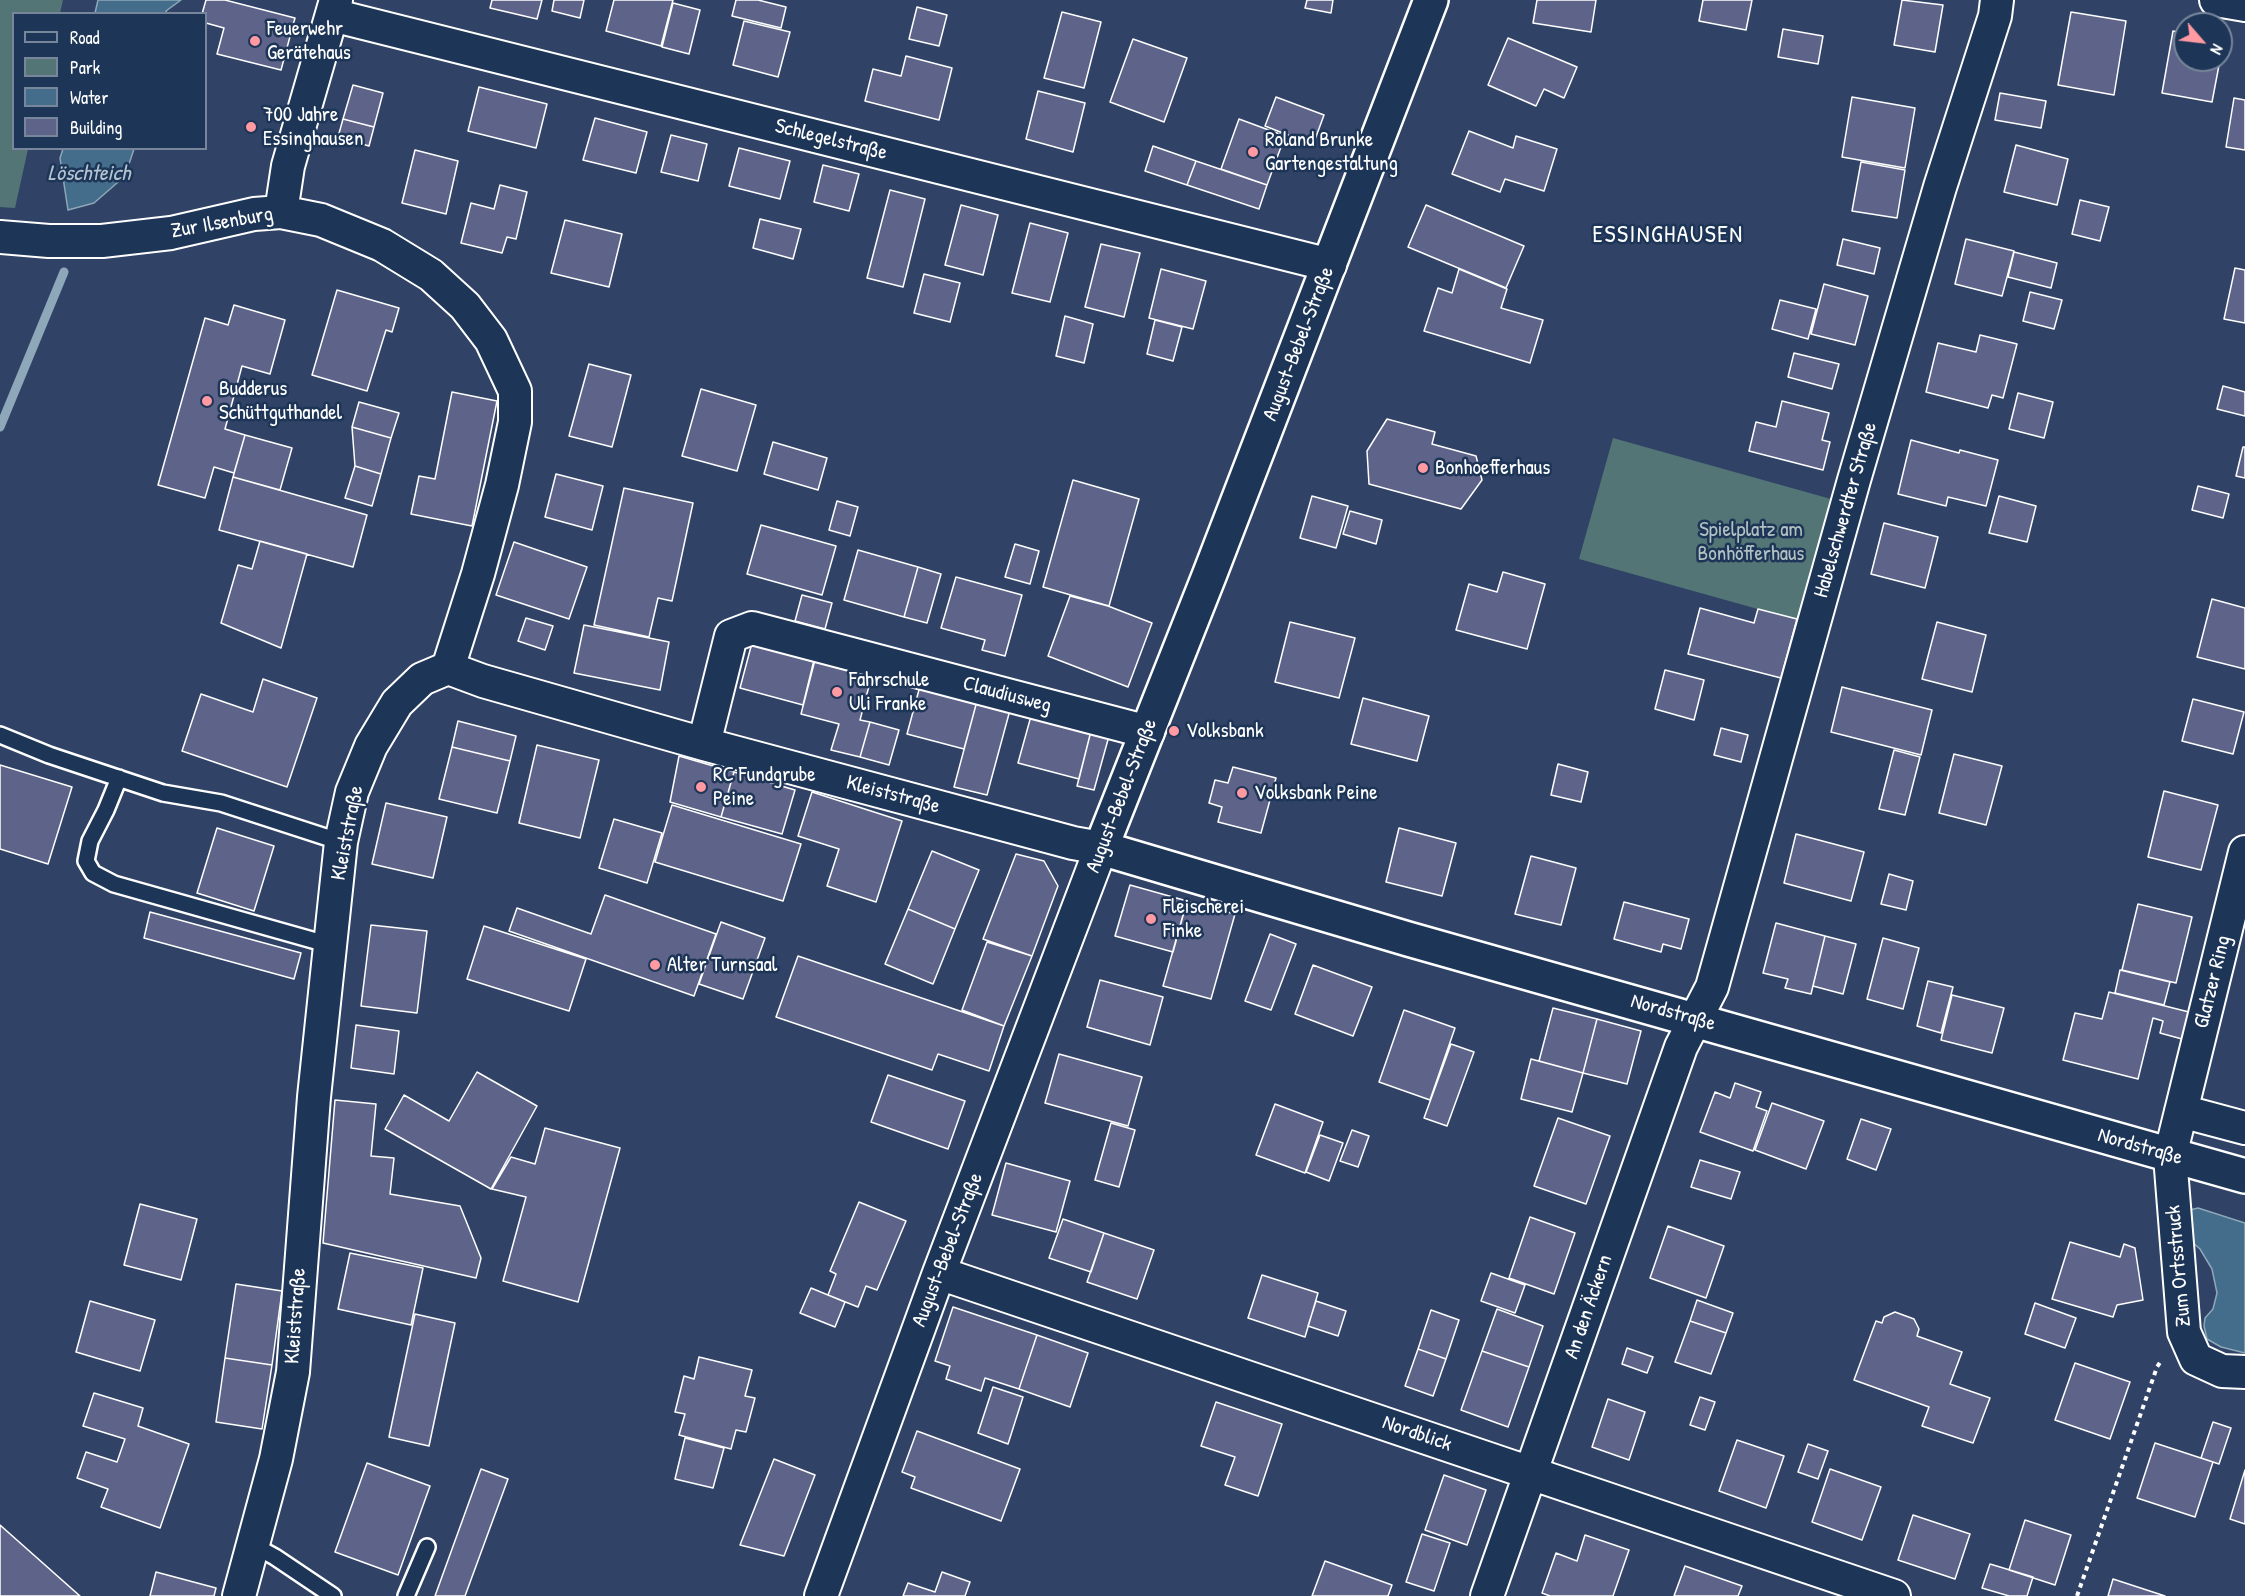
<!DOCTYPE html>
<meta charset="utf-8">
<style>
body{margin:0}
#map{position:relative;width:2245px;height:1596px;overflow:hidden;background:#304366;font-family:"Patrick Hand",sans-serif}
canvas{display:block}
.legend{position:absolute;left:12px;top:12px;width:195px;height:138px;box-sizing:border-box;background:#1d3557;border:2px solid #77869a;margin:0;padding:8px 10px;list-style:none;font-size:18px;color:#fff}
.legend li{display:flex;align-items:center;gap:12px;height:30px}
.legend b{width:30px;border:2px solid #77869a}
.north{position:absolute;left:2173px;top:12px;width:60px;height:60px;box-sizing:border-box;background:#1d3557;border:2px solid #77869a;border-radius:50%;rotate:118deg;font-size:16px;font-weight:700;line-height:24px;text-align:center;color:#fff}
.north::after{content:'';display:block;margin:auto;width:21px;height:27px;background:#ff9aa2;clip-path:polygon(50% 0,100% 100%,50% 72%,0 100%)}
</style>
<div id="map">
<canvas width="2245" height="1596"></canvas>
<ul class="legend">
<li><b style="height:8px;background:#1d3557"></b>Road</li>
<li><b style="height:16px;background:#537576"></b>Park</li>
<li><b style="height:16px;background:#436d8b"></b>Water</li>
<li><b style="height:16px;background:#5e6389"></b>Building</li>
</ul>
<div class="north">N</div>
</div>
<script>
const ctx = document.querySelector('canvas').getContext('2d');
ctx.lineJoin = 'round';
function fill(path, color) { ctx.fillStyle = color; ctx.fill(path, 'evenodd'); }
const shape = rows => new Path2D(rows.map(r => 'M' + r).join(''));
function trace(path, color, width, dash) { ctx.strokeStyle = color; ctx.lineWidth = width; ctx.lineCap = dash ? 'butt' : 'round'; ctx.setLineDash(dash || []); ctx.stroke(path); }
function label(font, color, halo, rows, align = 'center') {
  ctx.font = font + ' "Patrick Hand",sans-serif'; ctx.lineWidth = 5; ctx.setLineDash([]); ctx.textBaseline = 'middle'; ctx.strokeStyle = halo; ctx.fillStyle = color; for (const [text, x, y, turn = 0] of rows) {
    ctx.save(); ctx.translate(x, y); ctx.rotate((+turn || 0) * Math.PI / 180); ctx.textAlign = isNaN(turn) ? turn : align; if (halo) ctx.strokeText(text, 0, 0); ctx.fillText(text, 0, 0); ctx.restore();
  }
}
fill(shape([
 [0,0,63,0,60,13,14,14,14,148,28,149,15,208,0,207],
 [1613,438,1831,499,1797,620,1579,559]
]), '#537576');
const water = shape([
 [98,0,181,0,166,11,167,13,95,13,98,0],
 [63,149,63,148,134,149,125,176,94,203,68,210,60,158,63,149],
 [2198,1208,2245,1223,2245,1353,2221,1347,2207,1339,2204,1326,2205,1318,2213,1309,2217,1293,2212,1269,2200,1249,2191,1241,2188,1221,2190,1210,2198,1208]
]);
fill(water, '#436d8b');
trace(water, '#8ea7b9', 1.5);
trace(shape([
 [0,427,64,272]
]), '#8ea7b9', 9);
const building = shape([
 [206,0,225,0,295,18,281,70,217,54,224,28,206,23,206,14,202,14,206,0],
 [492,0,542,0,537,19,490,8,492,0],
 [554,0,584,0,580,18,552,11,554,0],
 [614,0,673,0,661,46,606,31,614,0],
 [736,0,758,0,786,7,781,28,732,16,736,0],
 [1307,0,1333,0,1331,13,1305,8,1307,0],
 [1537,0,1596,0,1591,32,1533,23,1537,0],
 [1703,0,1752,0,1746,30,1699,21,1703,0],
 [1902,0,1943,5,1935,52,1894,45,1902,0],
 [673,3,700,10,689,54,662,47,673,3],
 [917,7,947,15,939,46,909,39,917,7],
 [1062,12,1101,22,1084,88,1044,78,1062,12],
 [2071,12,2126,21,2114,95,2058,85,2071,12],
 [744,21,790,32,778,77,733,65,744,21],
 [1783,29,1823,36,1818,64,1778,57,1783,29],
 [2173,31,2185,33,2185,60,2220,60,2212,102,2162,93,2173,31],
 [1508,38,1577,67,1564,98,1544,89,1536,106,1488,85,1508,38],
 [1133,39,1187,58,1164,122,1110,102,1133,39],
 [906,56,952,68,939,120,865,101,873,69,901,76,906,56],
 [353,85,383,93,374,127,343,119,353,85],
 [479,87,547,104,536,148,468,131,479,87],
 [1038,91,1085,103,1073,152,1026,139,1038,91],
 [2000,93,2046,101,2041,128,1995,120,2000,93],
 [1276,97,1324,115,1313,145,1265,126,1276,97],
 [1852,97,1915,108,1905,168,1842,157,1852,97],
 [2234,98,2245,100,2245,150,2226,147,2234,98],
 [595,118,647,132,636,173,583,160,595,118],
 [343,119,374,127,369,146,338,137,343,119],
 [1239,119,1285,136,1267,185,1221,169,1239,119],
 [1469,131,1513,148,1516,136,1557,149,1544,191,1505,179,1500,192,1452,174,1469,131],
 [671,135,707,144,698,181,661,172,671,135],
 [2016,145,2068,159,2057,205,2004,192,2016,145],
 [1153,146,1196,161,1187,185,1145,171,1153,146],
 [739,148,790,161,780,199,729,186,739,148],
 [415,150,458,161,446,214,402,203,415,150],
 [1196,161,1267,185,1259,209,1187,185,1196,161],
 [1861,162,1905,170,1897,218,1852,211,1861,162],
 [823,165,859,174,849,211,814,202,823,165],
 [500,185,527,192,516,239,507,237,502,253,461,243,471,203,494,209,500,185],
 [890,190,925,199,903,287,867,278,890,190],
 [2080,200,2109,207,2100,241,2072,234,2080,200],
 [961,205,998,215,983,275,945,265,961,205],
 [1426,205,1524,246,1506,288,1408,247,1426,205],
 [760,219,801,229,793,259,753,248,760,219],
 [565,220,622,234,609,287,551,273,565,220],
 [1030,223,1068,233,1050,302,1012,293,1030,223],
 [1843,239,1880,248,1874,274,1837,265,1843,239],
 [1966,239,2014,251,2002,296,1955,284,1966,239],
 [1101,244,1140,253,1124,317,1085,307,1101,244],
 [2014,252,2057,263,2051,288,2008,277,2014,252],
 [2235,268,2245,270,2245,323,2224,319,2235,268],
 [1161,269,1206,281,1193,329,1149,318,1161,269],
 [1459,269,1507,289,1501,308,1543,320,1530,363,1424,331,1438,288,1452,293,1459,269],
 [924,274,960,283,950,322,914,313,924,274],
 [1824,284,1868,296,1855,345,1811,334,1824,284],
 [337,290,399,308,392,332,386,330,367,391,312,375,337,290],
 [2030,292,2062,300,2054,329,2023,321,2030,292],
 [1780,300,1816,309,1808,339,1772,329,1780,300],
 [234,305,285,320,270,374,242,366,225,429,245,435,234,473,214,467,205,498,158,485,205,318,228,325,234,305],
 [1065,316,1093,324,1084,363,1056,356,1065,316],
 [1155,320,1182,327,1173,361,1147,354,1155,320],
 [1980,335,2017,344,2003,398,1992,395,1988,408,1926,392,1938,343,1976,352,1980,335],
 [1794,353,1839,364,1832,389,1788,377,1794,353],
 [589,364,631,375,612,447,569,436,589,364],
 [2223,386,2245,392,2245,416,2217,409,2223,386],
 [701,389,756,405,737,471,682,456,701,389],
 [452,392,497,401,472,526,411,514,419,476,435,479,452,392],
 [2018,393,2053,402,2044,438,2009,429,2018,393],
 [1782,401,1829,413,1822,440,1830,442,1823,470,1749,451,1756,422,1776,427,1782,401],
 [359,402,399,413,391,438,352,427,359,402],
 [1387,419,1435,432,1432,444,1476,456,1482,480,1461,509,1369,484,1367,451,1387,419],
 [352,427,391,438,381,474,355,466,352,427],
 [245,435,292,448,280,490,233,477,245,435],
 [1911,440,1959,453,1960,450,1998,460,1986,506,1948,497,1946,506,1898,494,1911,440],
 [773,442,827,458,818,490,764,474,773,442],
 [2243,447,2245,447,2245,478,2236,476,2243,447],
 [355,466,381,474,372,506,345,498,355,466],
 [556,474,603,486,592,530,545,517,556,474],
 [233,477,367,515,353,567,219,530,233,477],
 [1073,480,1139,499,1109,606,1043,587,1073,480],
 [2198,486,2229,494,2223,518,2192,510,2198,486],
 [624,488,693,503,672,601,658,598,649,637,594,625,624,488],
 [1312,496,1348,506,1336,548,1300,538,1312,496],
 [1999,496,2036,506,2027,542,1989,533,1999,496],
 [837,501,858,507,850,536,829,530,837,501],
 [1350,511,1382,520,1376,544,1343,534,1350,511],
 [1884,523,1938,537,1925,588,1871,574,1884,523],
 [761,525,836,546,822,595,747,574,761,525],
 [260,541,307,554,281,648,221,623,238,565,252,569,260,541],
 [514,542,587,567,569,619,496,595,514,542],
 [1015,544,1039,551,1030,584,1005,577,1015,544],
 [858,550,918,567,904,617,844,600,858,550],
 [918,567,941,574,927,623,904,617,918,567],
 [1503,572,1545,584,1527,649,1456,630,1469,584,1497,592,1503,572],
 [956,577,1022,595,1005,656,982,650,985,640,941,628,956,577],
 [802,595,832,603,825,629,795,621,802,595],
 [1070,596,1108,606,1152,623,1128,687,1048,656,1070,596],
 [2212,599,2245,608,2245,669,2197,657,2212,599],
 [1700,608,1754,623,1758,609,1797,619,1781,678,1688,654,1700,608],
 [526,618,553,626,545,650,518,641,526,618],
 [1290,622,1355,638,1339,698,1275,682,1290,622],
 [1937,622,1986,635,1972,692,1922,679,1937,622],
 [584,625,669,642,660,690,574,673,584,625],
 [753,639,815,656,803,705,740,688,753,639],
 [816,656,873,671,860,720,870,722,860,757,831,750,839,724,801,714,816,656],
 [1665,670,1704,680,1694,720,1655,709,1665,670],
 [263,679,317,698,287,787,182,751,201,694,253,712,263,679],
 [920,686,977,701,964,749,907,734,920,686],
 [1842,687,1932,710,1921,755,1831,732,1842,687],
 [1363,698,1429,716,1417,761,1351,744,1363,698],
 [2193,699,2244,712,2233,754,2182,741,2193,699],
 [977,701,1010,710,987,795,954,787,977,701],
 [1031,716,1091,731,1079,779,1018,763,1031,716],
 [458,721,516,736,510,761,452,747,458,721],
 [870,722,899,730,889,765,860,757,870,722],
 [1721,728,1748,735,1741,762,1714,755,1721,728],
 [1091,731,1109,736,1094,790,1077,786,1091,731],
 [537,745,599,760,580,838,519,823,537,745],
 [452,747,510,761,497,813,439,799,452,747],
 [1894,750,1920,757,1905,815,1879,809,1894,750],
 [1954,754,2002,766,1986,825,1939,813,1954,754],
 [679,756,734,772,721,817,670,802,679,756],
 [1558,764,1588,772,1581,802,1551,795,1558,764],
 [0,765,72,787,48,864,0,849,0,765],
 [1233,767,1276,778,1261,833,1218,822,1222,807,1209,803,1215,780,1228,783,1233,767],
 [734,772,795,790,782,834,721,817,734,772],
 [2164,791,2218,805,2201,870,2148,857,2164,791],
 [812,792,902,821,876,902,827,886,839,849,798,836,812,792],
 [386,803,447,817,433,878,372,864,386,803],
 [672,805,801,844,783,901,655,862,672,805],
 [614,819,662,833,647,883,599,868,614,819],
 [217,828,274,846,254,911,197,893,217,828],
 [1399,828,1456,843,1442,896,1386,882,1399,828],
 [1796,834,1864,852,1851,901,1784,883,1796,834],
 [932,851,979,870,955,929,908,909,932,851],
 [1016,854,1044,861,1058,886,1032,956,983,939,1016,854],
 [1531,856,1576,868,1561,925,1515,914,1531,856],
 [1889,874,1913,881,1906,910,1881,904,1889,874],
 [1130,885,1187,901,1173,952,1115,936,1130,885],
 [605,895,716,934,694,996,509,931,517,908,591,934,605,895],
 [1187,901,1235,914,1211,999,1163,986,1187,901],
 [1624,902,1689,919,1681,949,1663,944,1661,952,1614,939,1624,902],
 [2138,904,2192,917,2176,983,2122,970,2138,904],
 [908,909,955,929,933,984,885,964,908,909],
 [150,912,301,953,294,979,144,938,150,912],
 [721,922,765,938,743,999,699,984,721,922],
 [1776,923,1825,936,1811,994,1785,988,1788,979,1763,973,1776,923],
 [371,925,427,931,417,1013,361,1006,371,925],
 [484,926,586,959,569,1011,467,979,484,926],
 [1270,934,1296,944,1271,1010,1245,1001,1270,934],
 [1825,936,1856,944,1843,994,1813,986,1825,936],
 [1883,938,1919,948,1903,1009,1867,999,1883,938],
 [987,942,1032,956,1004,1026,962,1010,987,942],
 [798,956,1004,1026,989,1071,938,1054,932,1070,776,1017,798,956],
 [1313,965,1372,987,1353,1036,1295,1014,1313,965],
 [2120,970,2170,982,2164,1005,2115,993,2120,970],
 [1100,980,1163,997,1150,1045,1087,1027,1100,980],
 [1928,981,1953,987,1941,1033,1917,1026,1928,981],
 [2109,992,2189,1012,2182,1039,2160,1033,2163,1021,2153,1018,2138,1079,2063,1060,2075,1013,2102,1019,2109,992],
 [1952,995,2004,1008,1992,1053,1941,1040,1952,995],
 [1553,1008,1597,1019,1583,1073,1539,1061,1553,1008],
 [1404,1010,1455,1028,1430,1100,1379,1082,1404,1010],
 [1597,1019,1641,1031,1627,1084,1583,1073,1597,1019],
 [356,1025,399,1031,394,1074,351,1068,356,1025],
 [1451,1044,1474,1052,1447,1126,1424,1118,1451,1044],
 [1059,1054,1142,1077,1128,1126,1045,1103,1059,1054],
 [1531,1059,1583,1073,1572,1112,1521,1099,1531,1059],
 [477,1072,537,1106,491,1189,385,1129,404,1095,449,1121,477,1072],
 [888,1075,965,1101,948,1149,871,1122,888,1075],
 [1735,1083,1761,1092,1756,1107,1767,1111,1753,1151,1700,1132,1715,1092,1730,1098,1735,1083],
 [335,1100,376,1104,371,1156,394,1158,390,1194,460,1206,481,1258,476,1278,323,1243,335,1100],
 [1772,1103,1824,1121,1806,1169,1755,1150,1772,1103],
 [1275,1104,1323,1122,1305,1173,1256,1155,1275,1104],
 [1558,1118,1610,1136,1586,1204,1534,1186,1558,1118],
 [1861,1119,1891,1129,1876,1170,1847,1159,1861,1119],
 [1111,1123,1135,1130,1119,1187,1095,1180,1111,1123],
 [545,1128,620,1148,578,1302,503,1281,526,1197,492,1189,511,1157,535,1164,545,1128],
 [1352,1130,1369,1136,1358,1167,1340,1161,1352,1130],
 [1320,1135,1343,1143,1329,1181,1306,1172,1320,1135],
 [1700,1160,1740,1172,1731,1199,1691,1187,1700,1160],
 [1006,1163,1070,1181,1056,1232,992,1215,1006,1163],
 [859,1202,906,1221,877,1290,866,1286,858,1307,828,1295,836,1274,830,1271,859,1202],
 [140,1204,197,1219,181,1280,124,1265,140,1204],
 [1530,1217,1575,1233,1554,1294,1509,1278,1530,1217],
 [1063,1219,1104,1233,1091,1272,1049,1258,1063,1219],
 [1668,1226,1724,1246,1706,1298,1650,1278,1668,1226],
 [1104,1233,1154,1250,1137,1299,1087,1282,1104,1233],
 [2070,1242,2120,1257,2124,1244,2135,1248,2143,1300,2117,1305,2113,1317,2052,1299,2070,1242],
 [350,1253,423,1268,411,1325,338,1309,350,1253],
 [1491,1273,1525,1285,1515,1313,1481,1301,1491,1273],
 [1262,1275,1318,1293,1305,1337,1248,1318,1262,1275],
 [236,1284,282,1291,272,1365,225,1358,236,1284],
 [811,1288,845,1302,835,1327,800,1313,811,1288],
 [1697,1300,1733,1313,1726,1333,1690,1321,1697,1300],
 [90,1301,155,1320,140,1371,76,1352,90,1301],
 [1316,1301,1346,1311,1338,1336,1308,1326,1316,1301],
 [2035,1303,2076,1318,2065,1348,2025,1334,2035,1303],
 [953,1307,1037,1335,1019,1389,985,1378,981,1391,946,1379,950,1366,935,1361,953,1307],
 [1497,1309,1543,1326,1529,1367,1482,1351,1497,1309],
 [1431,1310,1459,1320,1446,1359,1418,1349,1431,1310],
 [1895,1312,1914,1319,1919,1329,1917,1336,1962,1352,1950,1384,1990,1398,1973,1443,1922,1426,1929,1407,1854,1380,1876,1321,1882,1323,1884,1317,1895,1312],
 [415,1314,455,1323,429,1446,389,1437,415,1314],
 [1690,1321,1726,1333,1711,1374,1675,1362,1690,1321],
 [1037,1335,1088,1353,1070,1407,1019,1389,1037,1335],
 [1627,1348,1653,1357,1647,1373,1622,1364,1627,1348],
 [1418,1349,1446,1359,1433,1396,1405,1386,1418,1349],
 [1482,1351,1529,1367,1508,1427,1461,1410,1482,1351],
 [699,1357,752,1370,745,1396,755,1398,746,1432,736,1430,731,1449,679,1435,685,1414,675,1412,684,1376,694,1379,699,1357],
 [225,1358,272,1365,262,1429,216,1422,225,1358],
 [2075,1363,2130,1382,2110,1439,2055,1420,2075,1363],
 [993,1387,1023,1397,1008,1444,978,1433,993,1387],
 [94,1393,143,1408,138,1426,189,1444,160,1528,101,1507,108,1489,77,1478,86,1452,117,1462,125,1439,83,1426,94,1393],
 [1700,1397,1715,1402,1705,1430,1690,1425,1700,1397],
 [1608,1399,1645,1412,1629,1460,1592,1447,1608,1399],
 [1216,1402,1282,1424,1258,1496,1225,1485,1235,1457,1201,1446,1216,1402],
 [2213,1422,2231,1428,2219,1464,2201,1458,2213,1422],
 [917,1431,1020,1469,1001,1521,911,1488,915,1477,902,1472,917,1431],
 [685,1438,724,1448,713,1488,675,1479,685,1438],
 [1737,1440,1784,1456,1766,1508,1719,1491,1737,1440],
 [2155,1443,2213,1462,2195,1517,2137,1498,2155,1443],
 [1808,1444,1828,1451,1818,1479,1798,1472,1808,1444],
 [774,1459,815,1475,784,1556,740,1545,774,1459],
 [367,1463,430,1486,398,1575,335,1552,367,1463],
 [481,1469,508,1479,465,1596,435,1596,481,1469],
 [1830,1469,1881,1487,1862,1540,1812,1522,1830,1469],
 [2245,1470,2245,1524,2230,1519,2245,1470],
 [1444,1475,1486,1490,1467,1545,1425,1530,1444,1475],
 [1913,1515,1970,1534,1955,1579,1898,1560,1913,1515],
 [2025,1520,2071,1535,2055,1585,2009,1570,2025,1520],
 [0,1525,80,1596,0,1596,0,1525],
 [1422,1534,1450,1543,1434,1591,1406,1582,1422,1534],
 [1585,1535,1629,1550,1613,1596,1550,1596,1542,1593,1556,1553,1577,1561,1585,1535],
 [1325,1561,1392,1585,1388,1596,1312,1596,1325,1561],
 [1990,1564,2033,1577,2027,1596,2009,1596,1982,1588,1990,1564],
 [1685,1566,1742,1586,1738,1596,1674,1596,1685,1566],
 [156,1572,216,1588,214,1596,150,1596,156,1572],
 [942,1572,970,1582,965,1596,903,1596,908,1583,935,1592,942,1572],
 [2113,1579,2165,1596,2108,1596,2113,1579]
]);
fill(building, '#5e6389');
trace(building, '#fff', 1.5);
const service = shape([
 [0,735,49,755,163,793,221,803,341,842],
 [119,778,106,810,90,841,86,861,93,873,114,884,330,945],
 [253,1545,275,1557,333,1596],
 [406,1596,427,1547]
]);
const minor = shape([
 [2216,0,2245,5],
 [332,15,1330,265],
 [281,212,288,166,336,0],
 [0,237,49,241,102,241,171,233,254,214,281,212,321,220,382,245,431,275,465,306,491,340,515,391,515,422,502,485,478,574,448,668],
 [704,744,731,636,752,628,1148,732],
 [2245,852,2170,1156,2184,1332,2196,1359,2222,1371,2245,1372],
 [2181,1111,2245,1128],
 [939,1273,1894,1596],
 [239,1596,276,1459,293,1372,314,1097,341,842,352,792,371,746,397,703,422,679,448,668,483,681,704,744,1073,843,1101,848,939,1273,821,1596],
 [1487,1596,1681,1047,1712,987,1854,480,1940,187,1995,16,1997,0]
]);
const tertiary = shape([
 [1431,0,1209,576,1101,848,1408,939,2245,1176]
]);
trace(service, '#fff', 20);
trace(minor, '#fff', 36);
trace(tertiary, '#fff', 38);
trace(shape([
 [2077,1596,2157,1367,2161,1361]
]), '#fff', 4, [4.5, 4.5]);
trace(service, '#1d3557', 15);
trace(minor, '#1d3557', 32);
trace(tertiary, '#1d3557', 33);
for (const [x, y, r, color] of [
 [255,41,6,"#ff9aa2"],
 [251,127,6,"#ff9aa2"],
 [1253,152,6,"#ff9aa2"],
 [207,401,6,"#ff9aa2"],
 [1423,468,6,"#ff9aa2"],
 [837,692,6,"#ff9aa2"],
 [1174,731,6,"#ff9aa2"],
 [701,787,6,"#ff9aa2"],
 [1242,793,6,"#ff9aa2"],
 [1151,919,6,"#ff9aa2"],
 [655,965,6,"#ff9aa2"]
]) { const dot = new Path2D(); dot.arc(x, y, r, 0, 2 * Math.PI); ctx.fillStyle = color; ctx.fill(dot); trace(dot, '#1d3557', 2); }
label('21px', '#fff', '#1d3557', [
 ["Feuerwehr",267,29],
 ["Gerätehaus",267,53],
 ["700 Jahre",263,115],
 ["Essinghausen",263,139],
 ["Roland Brunke",1265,140],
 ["Gartengestaltung",1265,164],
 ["Budderus",219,389],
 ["Schüttguthandel",219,413],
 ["Bonhoefferhaus",1435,468],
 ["Fahrschule",849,680],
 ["Uli Franke",849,704],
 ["Volksbank",1186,731],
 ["RC Fundgrube",713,775],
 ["Peine",713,799],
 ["Volksbank Peine",1254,793],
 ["Fleischerei",1163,907],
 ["Finke",1163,931],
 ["Alter Turnsaal",667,965]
], 'left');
label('21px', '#fff', '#1d3557', [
 ["Schlegelstraße",831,140,14],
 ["Zur Ilsenburg",222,223,-10],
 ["August-Bebel-Straße",1299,344,-69],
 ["Habelschwerdter Straße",1846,510,-74],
 ["Claudiusweg",1007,695,15],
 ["Kleiststraße",893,795,15],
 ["August-Bebel-Straße",1122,796,-69],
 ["Kleiststraße",348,833,-79],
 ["Glatzer Ring",2213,982,-76],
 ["Nordstraße",1673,1013,16],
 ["Nordstraße",2140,1147,16],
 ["August-Bebel-Straße",948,1250,-69],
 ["Zum Ortsstruck",2179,1266,-95],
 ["An den Äckern",1589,1307,-71],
 ["Kleiststraße",296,1316,-86],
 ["Nordblick",1417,1434,19]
]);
label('21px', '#b2c1c1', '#1d3557', [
 ["Spielplatz am",1751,530],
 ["Bonhöfferhaus",1751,554]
]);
label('italic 22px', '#b4c5d1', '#1d3557', [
 ["Löschteich",89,174]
]);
ctx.letterSpacing = '1.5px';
label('24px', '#fff', '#1d3557', [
 ["ESSINGHAUSEN",1668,236]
]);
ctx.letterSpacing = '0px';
</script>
